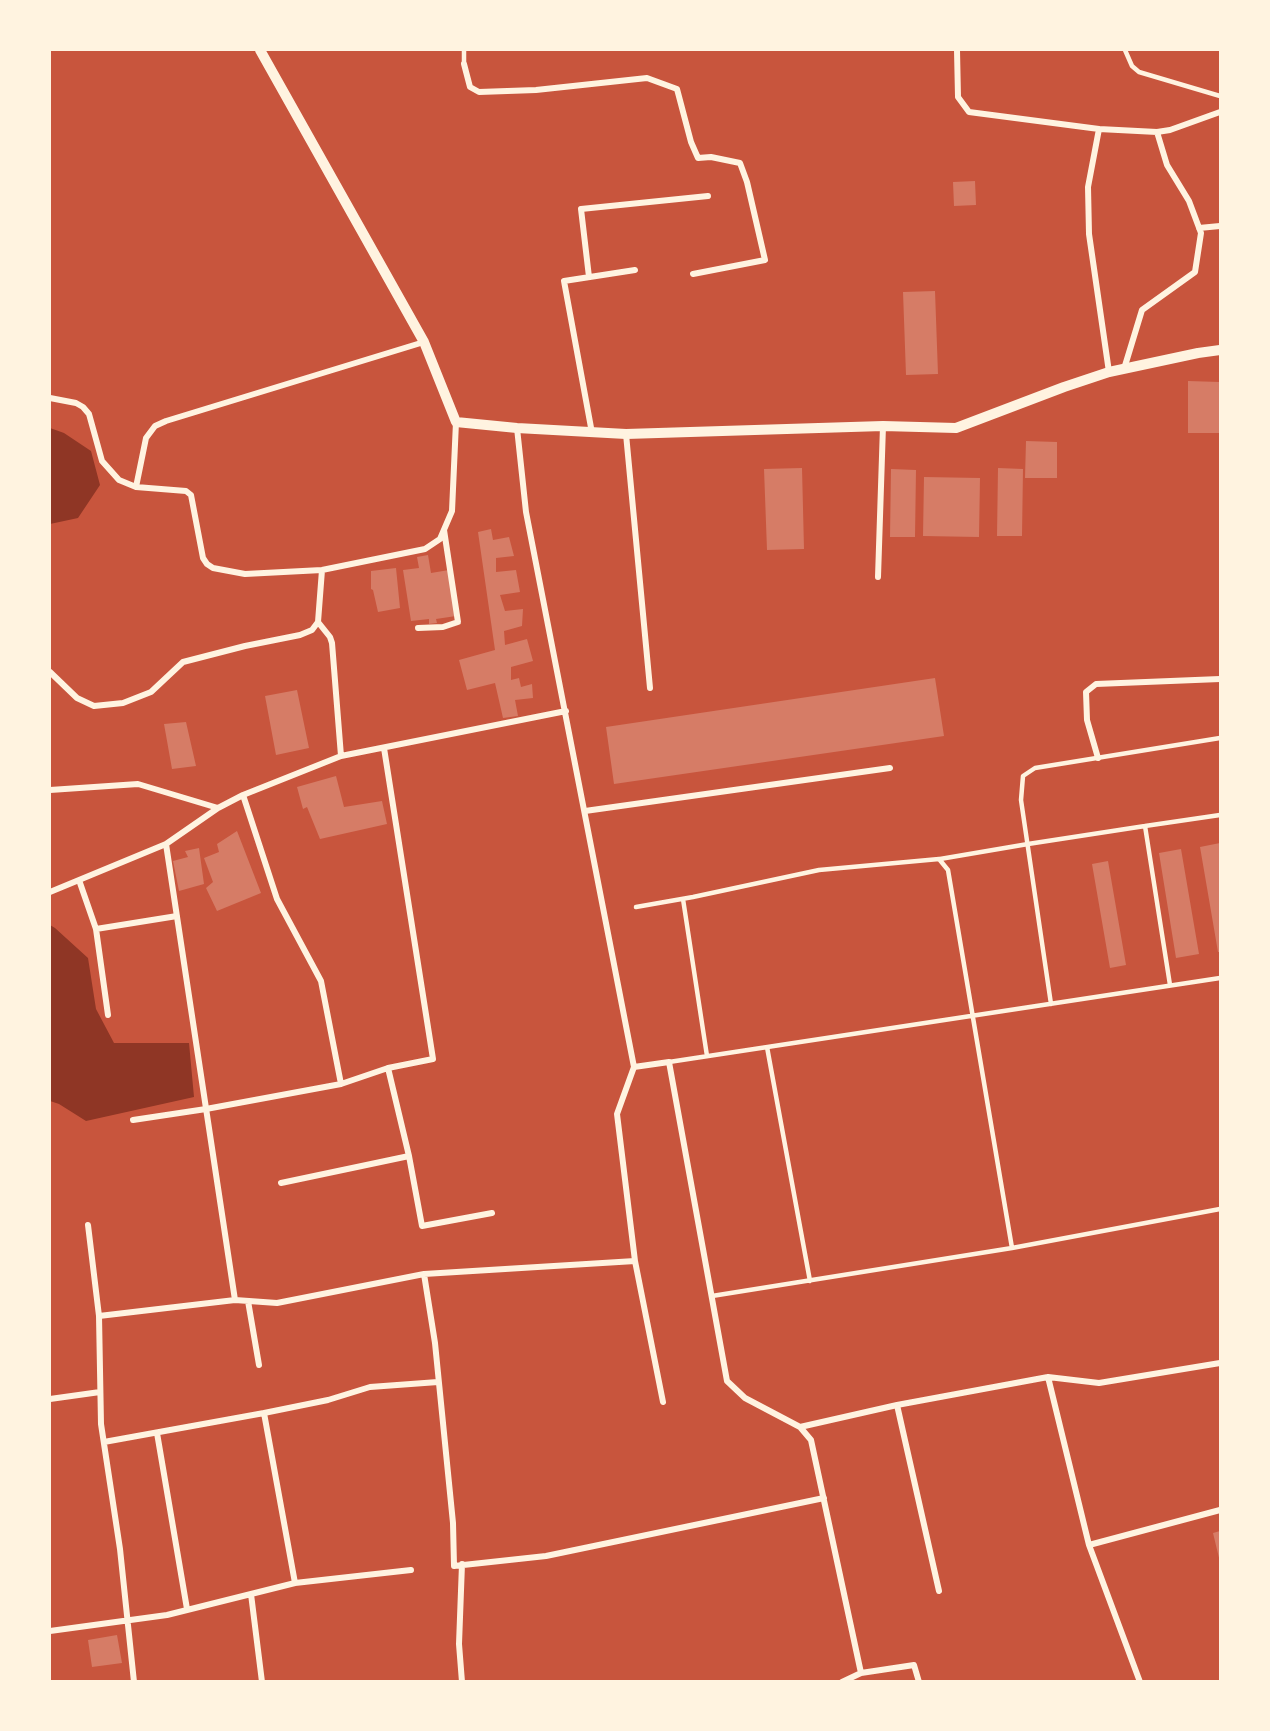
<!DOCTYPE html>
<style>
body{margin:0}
#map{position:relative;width:1270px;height:1731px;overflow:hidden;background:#c8553d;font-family:"IBM Plex Sans",sans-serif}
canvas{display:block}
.frame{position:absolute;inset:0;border:51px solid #fff3e0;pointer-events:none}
</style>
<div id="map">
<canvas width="1270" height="1731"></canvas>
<div class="frame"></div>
</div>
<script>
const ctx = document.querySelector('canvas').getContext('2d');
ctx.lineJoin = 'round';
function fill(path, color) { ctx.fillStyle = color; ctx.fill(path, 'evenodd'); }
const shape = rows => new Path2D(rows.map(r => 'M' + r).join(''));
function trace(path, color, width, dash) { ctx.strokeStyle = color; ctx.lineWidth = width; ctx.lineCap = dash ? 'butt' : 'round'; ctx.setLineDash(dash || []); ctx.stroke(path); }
fill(shape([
 [50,428,64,433,91,451,100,485,78,518,50,524],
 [50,925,55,928,88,958,96,1009,114,1043,189,1043,194,1097,86,1121,59,1104,50,1101]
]), '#8f3625');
fill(shape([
 [975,181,976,205,954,206,953,182],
 [935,291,938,374,906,375,903,292],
 [1188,381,1220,382,1220,433,1188,433],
 [1026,441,1057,442,1057,478,1025,478],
 [802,468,804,549,767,550,764,469],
 [998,468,1023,469,1022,536,997,536],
 [891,469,916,470,915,537,890,537],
 [924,477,980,478,979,537,923,536],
 [491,529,493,540,509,537,514,556,496,558,496,572,516,570,520,592,500,595,505,611,523,609,522,626,504,631,505,645,527,639,533,661,511,667,511,680,519,678,521,687,532,684,533,698,515,700,518,716,503,718,495,683,467,690,459,660,495,650,478,532],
 [428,555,431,573,449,570,456,616,436,619,437,623,429,624,429,619,411,621,403,570,419,568,417,557],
 [396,568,400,608,378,612,373,590,371,589,371,571],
 [935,678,944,736,614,784,606,727],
 [297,690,309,748,276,755,265,696],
 [186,722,196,766,172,769,164,724],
 [336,776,344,807,382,801,387,824,320,839,307,807,303,809,297,787],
 [237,831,261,893,217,911,206,888,213,882,204,858,219,852,217,844],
 [1220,843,1220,952,1218,952,1200,847],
 [199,848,204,884,179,891,173,861,188,857,185,851],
 [1181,849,1199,954,1176,958,1159,853],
 [1108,861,1126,965,1110,968,1092,864],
 [1220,1531,1220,1562,1213,1533],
 [117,1635,122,1663,92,1667,88,1640]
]), '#d67c66');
trace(shape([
 [464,50,464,64],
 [1125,50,1132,66,1139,72,1220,96],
 [940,859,1028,844,1145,826],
 [683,899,707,1056],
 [636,907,693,897,819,870,939,859,948,870,1012,1248,1220,1209],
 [1170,985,1145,826,1220,815],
 [1051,1004,1021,800,1023,776,1035,768,1220,738],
 [767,1047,810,1281],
 [669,1062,1220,978],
 [712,1296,1012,1248]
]), '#fff3e0', 4.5);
trace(shape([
 [957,50,958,97,969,112,1099,129,1157,132,1170,130,1220,112],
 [464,64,470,87,479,92,536,90,647,78,677,89,691,142,698,158,711,157,740,163,747,182,765,260,693,274],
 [1099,129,1088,187,1089,234,1109,372],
 [1199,228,1220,226],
 [589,277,581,209,708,196],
 [1124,369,1142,310,1195,272,1201,233,1189,201,1167,165,1157,132],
 [50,398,76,403,83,407,89,414,102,461,119,480,136,487,186,491,191,495,203,558,207,564,213,568,245,574,322,570,425,549,440,539,452,511,456,422],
 [592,433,564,281,635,270],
 [626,434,650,688],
 [136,487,146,438,155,426,166,421,424,342],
 [878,577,883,426],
 [318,622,330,637,332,643,341,756],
 [418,628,443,627,458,622,444,530],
 [50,672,77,698,94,706,123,703,151,692,183,662,245,646,300,635,312,630,318,622,322,570],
 [1098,758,1087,720,1086,692,1096,684,1220,679],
 [50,790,138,784,218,808],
 [243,795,277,899,321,981,341,1084],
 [585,811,890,768],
 [166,844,235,1300,277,1303,424,1274,435,1343,453,1523,454,1566,546,1556,824,1498],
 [79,880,96,929,108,1015],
 [50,892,166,844,218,808,243,795,341,756,566,711],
 [96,929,177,916],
 [634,1067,669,1062,727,1381,745,1398,800,1427,897,1405,1048,1377,1099,1383,1220,1363],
 [388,1068,409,1156,422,1226,492,1213],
 [133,1120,206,1109,341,1084,388,1068,433,1059,384,748],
 [281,1183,409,1156],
 [88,1225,99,1316,235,1300],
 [635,1261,663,1402],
 [424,1274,635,1261,617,1114,634,1067,526,512,517,428],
 [248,1301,259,1365],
 [99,1316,101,1424,120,1549,134,1682],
 [1048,1377,1089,1545,1140,1682],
 [50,1399,100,1392],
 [897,1405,939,1591],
 [264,1413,295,1583],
 [800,1427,811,1440,861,1673,842,1682],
 [157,1433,187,1609],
 [104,1442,264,1413,328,1400,370,1387,438,1382],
 [1089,1545,1220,1510],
 [251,1594,262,1682],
 [50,1631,167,1615,295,1583,411,1570],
 [861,1673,914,1665,919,1682],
 [462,1682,459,1644,462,1564]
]), '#fff3e0', 6);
trace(shape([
 [260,50,424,342,456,422,517,428,626,434,883,426,956,428,1064,387,1109,372,1198,353,1220,350]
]), '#fff3e0', 10);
</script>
